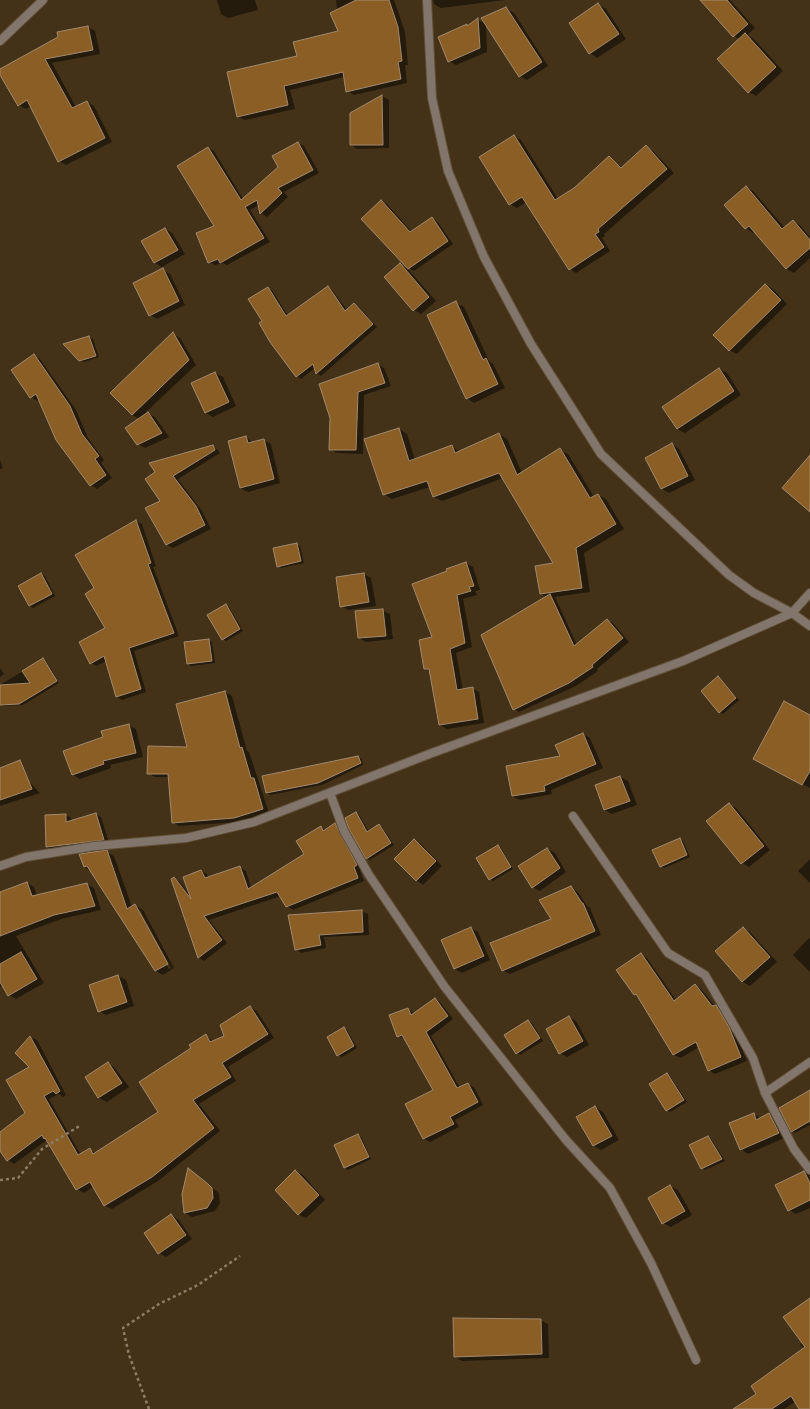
<!DOCTYPE html>
<style>
body{margin:0}
canvas{display:block;background:#433217}
</style>
<canvas width="810" height="1409"></canvas>
<script>
const ctx = document.querySelector('canvas').getContext('2d');
ctx.lineJoin = 'round';
function fill(path, color) { ctx.fillStyle = color; ctx.fill(path, 'evenodd'); }
const shape = rows => new Path2D(rows.map(r => 'M' + r).join(''));
function trace(path, color, width, dash) { ctx.strokeStyle = color; ctx.lineWidth = width; ctx.lineCap = dash ? 'butt' : 'round'; ctx.setLineDash(dash || []); ctx.stroke(path); }
fill(shape([
 [217,0,255,0,258,10,228,18,221,14],
 [336,0,394,0,405,32,408,65,405,65,407,83,354,95,347,91,344,77,290,90,295,109,245,120,238,117,298,57,340,32],
 [433,0,505,0,441,8,434,4],
 [702,0,730,0,755,28,747,35,753,38,783,71,756,96,749,92,719,59,740,40,734,36],
 [598,4,606,9,626,39,597,58,590,53],
 [506,8,514,13,548,66,527,80,519,76],
 [478,20,486,24,487,52,456,65,449,61,439,37],
 [88,27,95,31,100,54,52,63,76,107,87,102,94,106,112,142,66,165,59,161,31,106,26,109,18,105,0,71,59,37,58,32],
 [382,96,389,100,389,148,357,149,351,145,351,114],
 [514,136,521,140,558,199,574,188,610,158,623,168,646,147,653,151,674,173,604,234,605,236,602,238,610,251,576,273,570,269,526,202,517,208,510,204],
 [298,143,304,146,319,173,284,192,288,197,267,217,261,213,259,205,250,210,270,242,227,265,222,263,215,265,209,262,215,226,208,148,214,151,243,199,279,167],
 [746,187,753,191,785,228,793,221,800,225,810,237,810,258,794,273,786,269,754,231,753,233,746,228],
 [381,201,387,204,412,232,432,218,437,221,453,244,414,271,409,268],
 [165,229,172,233,185,254,162,267,155,263,142,242],
 [400,264,408,269,436,301,421,314,414,310],
 [163,270,170,274,185,305,157,319,150,315],
 [765,285,773,289,787,304,737,354,729,350],
 [328,287,332,290,347,310,355,304,359,307,377,327,321,376,317,373,315,368,301,379,297,376,263,321,268,288,272,290,288,316],
 [456,303,464,307,489,361,493,364,505,388,474,403,467,398],
 [173,334,180,338,196,365,146,412,155,417,169,437,145,448,138,444,140,419,132,415,111,393],
 [89,337,93,339,99,357,84,362,80,360],
 [34,355,40,359,76,410,88,438,104,460,101,463,112,478,97,489,91,485,39,399,37,401,31,397],
 [378,364,384,368,391,386,364,395,363,454,337,453,330,449,331,418],
 [719,369,727,373,741,395,685,433,677,429,663,407],
 [215,373,223,377,236,406,213,417,206,413,192,383],
 [399,429,407,434,415,460,451,446,460,452,499,434,507,439,522,473,560,450,568,454,594,497,598,495,606,499,624,529,584,553,590,592,555,597,577,645,607,620,613,623,629,642,597,669,598,671,576,686,519,712,514,709,547,597,541,594,555,564,503,478,442,501,434,497,430,487,392,499,384,494],
 [246,437,253,443,263,440,271,444,280,483,248,492,240,488],
 [672,444,679,449,695,480,669,493,662,489,646,458],
 [212,446,218,450,220,453,178,479,202,511,211,529,173,548,167,545,146,509,161,501,146,479],
 [0,460,3,468,0,469],
 [136,521,142,524,156,566,153,567,179,636,134,651,146,692,122,700,117,697,106,661,97,666,91,663,107,628,96,589],
 [297,544,300,546,304,563,281,568,278,566],
 [466,563,473,567,480,590,475,591,477,595,463,599,472,647,456,653,463,690,472,688,479,692,484,723,447,729,440,725,431,672,425,669,433,638],
 [41,574,45,576,55,596,33,608,30,606,19,586],
 [364,574,371,578,376,606,348,610,341,606],
 [226,605,229,607,243,631,226,641,223,639],
 [382,610,390,614,393,639,366,642,359,638],
 [208,640,212,642,215,663,191,666,188,664],
 [43,659,46,661,59,683,23,705,4,706,0,704,0,685],
 [0,668,4,674,0,677],
 [718,677,739,700,723,714,720,712],
 [225,692,232,696,247,751,249,752,269,813,241,822,179,826,173,822,169,777,155,777,148,773,189,748],
 [810,716,810,788,763,764],
 [128,725,136,729,143,757,110,765,111,768,80,779,73,775,104,738],
 [583,734,590,738,603,768,551,790,552,794,520,800,512,796,562,757],
 [358,757,362,759,363,765,322,785,270,795,267,793],
 [0,769,18,770,40,793,0,806],
 [620,777,628,781,637,805,612,814,605,810,596,786],
 [729,804,736,808,770,850,749,867,742,863],
 [356,813,359,815,369,832,379,825,382,827,394,845,370,860,367,858,350,828],
 [96,814,101,817,109,842,52,850,47,847,66,815,71,818,72,822],
 [335,825,341,828,362,869,360,871,364,881,293,910,287,906,281,896,209,920,227,943,204,961,198,957,174,878,180,882,190,895,201,871,207,874,208,878,240,867,246,871,251,887,305,854,321,828,326,830],
 [680,839,683,841,690,857,664,868,661,866],
 [414,840,421,844,442,866,423,885,416,880],
 [498,846,501,848,513,869,493,881,490,879],
 [548,849,555,853,566,872,540,891,532,887],
 [107,852,114,856,132,907,135,905,143,910,174,968,163,975,156,971,91,871,84,867],
 [138,910,140,910,171,968,169,969],
 [810,859,810,883,798,871],
 [27,883,34,887,37,896,87,884,94,888,101,910,61,919,16,936,44,983,16,999,9,995,3,985,0,987,0,893],
 [571,887,578,892,587,906,590,908,601,935,510,974,502,970,552,919],
 [362,911,368,914,369,935,324,937,326,948,301,953,296,949,289,916],
 [471,928,478,932,490,960,462,973,455,969],
 [743,928,750,932,777,962,750,986,743,982,716,951],
 [809,938,810,939,810,972,793,955],
 [641,954,647,958,676,1000,695,985,701,989,715,1006,723,1010,735,1032,747,1061,715,1074,708,1070,699,1047,681,1058,674,1055,639,997,634,994],
 [118,976,126,980,134,1006,106,1015,99,1011],
 [435,999,440,1002,453,1019,431,1036,460,1088,468,1084,474,1087,483,1105,455,1120,459,1127,430,1142,424,1139,407,1105,435,1090,406,1039,398,1036,408,1009,415,1014],
 [250,1007,257,1011,274,1038,228,1067,236,1081,199,1104,220,1131,158,1181,112,1209,105,1206,94,1186,84,1193,77,1189,47,1140,14,1164,8,1160,0,1149,0,1133,26,1113,31,1068,30,1037,37,1040,66,1095,63,1097,59,1094,49,1099,81,1155,90,1150,96,1153,159,1113,193,1048,206,1035,214,1042,225,1037],
 [569,1017,576,1021,589,1045,567,1057,560,1053],
 [528,1021,532,1023,543,1041,520,1055,517,1053],
 [344,1029,347,1030,357,1048,342,1057,338,1055,328,1038],
 [108,1063,115,1068,129,1087,107,1102,99,1098,86,1078],
 [667,1074,670,1076,687,1102,670,1112,667,1110],
 [798,1102,810,1125,795,1133,792,1131],
 [595,1107,603,1112,619,1140,601,1150,594,1146],
 [753,1114,761,1118,769,1114,776,1118,786,1137,748,1154,741,1149],
 [358,1135,361,1137,371,1159,348,1170,345,1168,335,1146],
 [708,1137,711,1139,725,1161,705,1170,701,1168],
 [188,1170,219,1193,220,1203,215,1211,192,1217,185,1213],
 [296,1171,303,1175,325,1200,306,1218,298,1214],
 [804,1172,810,1176,810,1208,796,1214,789,1210],
 [670,1186,678,1190,692,1215,671,1227,663,1223],
 [171,1215,179,1220,192,1239,166,1257,159,1253],
 [810,1308,810,1357,800,1344,803,1342],
 [540,1320,548,1324,549,1358,462,1361,455,1357],
 [810,1385,810,1409,800,1409,795,1402,784,1409,735,1409]
]), '#0007');
const building = shape([
 [356,0,389,0,398,27,402,61,398,62,401,79,346,92,343,72,284,86,288,105,237,117,227,72,297,56,293,42,338,31,330,13,356,0],
 [700,0,727,0,748,24,733,37,700,0],
 [598,3,619,34,589,54,569,23,598,3],
 [506,7,542,62,519,77,481,18,506,7],
 [478,18,480,48,448,62,438,37,467,24,467,26,478,18],
 [88,26,93,50,45,59,72,108,87,101,105,138,58,162,27,100,18,106,0,75,0,69,58,37,57,32,88,26],
 [745,33,776,67,748,93,717,59,745,33],
 [382,95,383,145,350,145,350,113,382,95],
 [514,135,555,200,574,188,609,156,621,168,646,145,667,169,598,229,599,232,595,234,604,247,569,270,522,197,509,205,479,157,514,135],
 [298,142,313,170,278,188,282,193,260,214,257,200,245,207,264,238,220,263,218,259,208,263,196,233,214,226,177,166,208,147,241,200,278,167,272,156,298,142],
 [746,186,782,229,793,220,810,240,810,248,786,269,749,226,745,229,724,205,746,186],
 [381,200,410,232,432,217,448,241,408,269,361,219,381,200],
 [165,228,178,250,154,263,141,241,165,228],
 [400,263,429,297,413,311,384,277,400,263],
 [163,268,179,301,149,316,133,283,163,268],
 [765,284,781,300,729,351,713,335,765,284],
 [328,286,345,311,354,303,373,324,316,374,313,364,296,377,270,342,259,323,262,321,248,299,268,287,286,316,328,286],
 [456,301,483,360,486,358,498,384,466,399,427,315,456,301],
 [173,332,189,360,132,415,110,393,173,332],
 [89,336,96,356,79,361,63,344,89,336],
 [34,354,70,406,82,434,99,456,95,459,106,475,90,486,56,440,36,394,30,398,11,370,34,354],
 [378,363,385,383,358,392,356,450,329,450,330,418,319,384,378,363],
 [719,368,734,391,677,429,662,407,719,368],
 [215,372,229,402,205,413,191,383,215,372],
 [148,412,162,433,137,445,125,428,148,412],
 [399,428,409,461,452,445,455,453,499,433,517,475,560,448,590,498,598,494,616,524,576,548,582,588,540,594,535,566,553,563,499,473,433,497,427,481,383,495,364,439,399,428],
 [246,436,248,443,264,439,274,479,240,488,228,441,246,436],
 [672,443,688,476,661,489,645,458,672,443],
 [213,445,215,450,173,476,196,506,205,525,166,545,145,508,160,501,145,479,155,472,149,463,213,445],
 [810,455,810,512,782,488,810,455],
 [136,520,151,563,148,564,174,633,129,648,141,689,116,697,104,656,90,664,79,642,105,628,85,594,94,588,75,555,136,520],
 [297,543,301,561,277,567,273,548,297,543],
 [466,562,474,586,469,587,471,591,457,595,465,643,450,649,457,690,473,687,478,719,439,725,429,669,424,669,419,640,432,637,412,584,447,571,446,569,466,562],
 [41,573,52,594,29,606,18,586,41,573],
 [364,573,369,602,340,607,336,577,364,573],
 [550,594,574,646,607,619,623,638,592,665,593,667,569,683,513,710,481,635,550,594],
 [226,604,240,629,222,640,207,615,226,604],
 [383,609,386,636,358,638,355,611,383,609],
 [209,639,212,661,187,664,184,642,209,639],
 [43,658,57,681,19,704,0,705,0,685,30,683,22,671,43,658],
 [718,676,736,698,719,713,701,691,718,676],
 [225,691,240,748,242,747,251,778,254,778,263,809,234,818,172,823,168,774,147,774,148,746,187,747,176,704,225,691],
 [784,701,810,715,810,771,802,785,753,759,784,701],
 [129,724,136,753,103,761,104,764,72,775,63,751,103,737,101,731,129,724],
 [583,733,596,764,544,786,545,791,512,796,506,766,560,756,555,745,583,733],
 [358,756,361,763,318,783,266,793,262,776,358,756],
 [20,760,32,789,0,800,0,768,20,760],
 [620,776,630,801,604,810,595,785,620,776],
 [729,803,764,846,741,864,706,821,729,803],
 [356,812,367,832,379,824,391,843,366,859,349,829,345,818,356,812],
 [96,813,104,840,46,847,45,815,66,814,66,822,96,813],
 [335,823,357,865,354,867,358,878,286,907,277,892,204,916,222,940,198,958,171,879,174,877,191,899,183,877,201,870,205,878,240,866,248,889,304,854,296,841,321,826,323,831,335,823],
 [680,838,687,855,660,867,652,850,680,838],
 [414,839,436,861,416,881,394,859,414,839],
 [498,845,511,867,489,880,476,858,498,845],
 [547,848,560,868,532,888,518,866,547,848],
 [107,850,127,909,135,904,168,964,155,971,87,866,84,867,79,854,107,850],
 [27,882,32,896,87,883,95,906,54,915,0,936,0,892,27,882],
 [571,886,582,903,583,903,595,931,502,971,490,943,551,919,539,900,571,886],
 [362,910,363,932,319,935,321,945,295,950,288,915,362,910],
 [471,927,484,956,454,969,441,940,471,927],
 [743,927,770,957,742,982,715,951,743,927],
 [21,952,37,979,8,996,0,982,0,964,21,952],
 [641,953,674,1001,695,984,712,1006,716,1005,729,1027,741,1057,708,1071,696,1042,673,1055,636,994,634,995,616,970,641,953],
 [118,975,127,1002,98,1012,89,985,118,975],
 [435,998,448,1016,426,1032,457,1088,468,1083,478,1102,450,1117,454,1124,423,1139,405,1104,433,1090,402,1035,397,1037,389,1015,408,1008,411,1015,435,998],
 [250,1006,268,1034,222,1063,231,1077,193,1100,214,1128,152,1177,104,1206,90,1182,76,1190,45,1138,44,1139,42,1135,7,1161,0,1151,0,1132,25,1113,6,1080,29,1067,15,1053,30,1036,60,1091,56,1094,53,1091,44,1096,78,1155,90,1148,93,1154,158,1112,139,1082,191,1048,189,1045,206,1034,210,1042,224,1036,220,1025,250,1006],
 [569,1016,583,1041,559,1054,546,1029,569,1016],
 [528,1020,540,1038,516,1054,504,1035,528,1020],
 [344,1027,354,1046,337,1056,327,1037,344,1027],
 [108,1062,122,1083,98,1098,85,1077,108,1062],
 [667,1073,684,1100,666,1111,649,1084,667,1073],
 [810,1090,810,1121,791,1132,779,1108,810,1090],
 [595,1106,612,1136,593,1146,576,1117,595,1106],
 [754,1113,756,1120,769,1113,779,1133,740,1150,729,1123,754,1113],
 [358,1134,369,1157,344,1168,334,1145,358,1134],
 [708,1136,722,1159,701,1169,689,1145,708,1136],
 [188,1168,208,1184,212,1188,213,1198,207,1208,184,1213,182,1194,188,1168],
 [295,1170,319,1195,298,1215,275,1190,295,1170],
 [804,1171,810,1183,810,1200,788,1211,775,1185,804,1171],
 [670,1185,685,1211,662,1224,648,1198,670,1185],
 [171,1214,186,1235,158,1254,144,1233,171,1214],
 [810,1298,810,1409,799,1409,791,1396,772,1409,733,1409,756,1394,751,1386,805,1347,783,1317,810,1298],
 [453,1318,541,1319,542,1354,454,1357,453,1318]
]);
fill(building, '#8b5e25');
trace(building, '#a1896f', 1);
const minor = shape([
 [427,0,432,98,448,171,484,257,531,344,601,454,729,575,754,593,792,613,810,626],
 [0,41,43,0],
 [330,793,344,831,369,875,444,986,566,1140,610,1188,651,1263,696,1360],
 [573,816,668,953,705,975,753,1058,765,1093,794,1149,810,1170],
 [0,866,26,857,95,846,186,838,254,822,432,753,683,661,792,613,810,593],
 [765,1093,810,1062]
]);
trace(minor, '#605037', 10);
trace(shape([
 [0,1180,18,1178,42,1149,81,1125],
 [149,1409,129,1355,123,1328,159,1304,198,1285,240,1256]
]), '#8b7d67', 2.5, [3, 3]);
trace(minor, '#82756c', 8);
</script>
